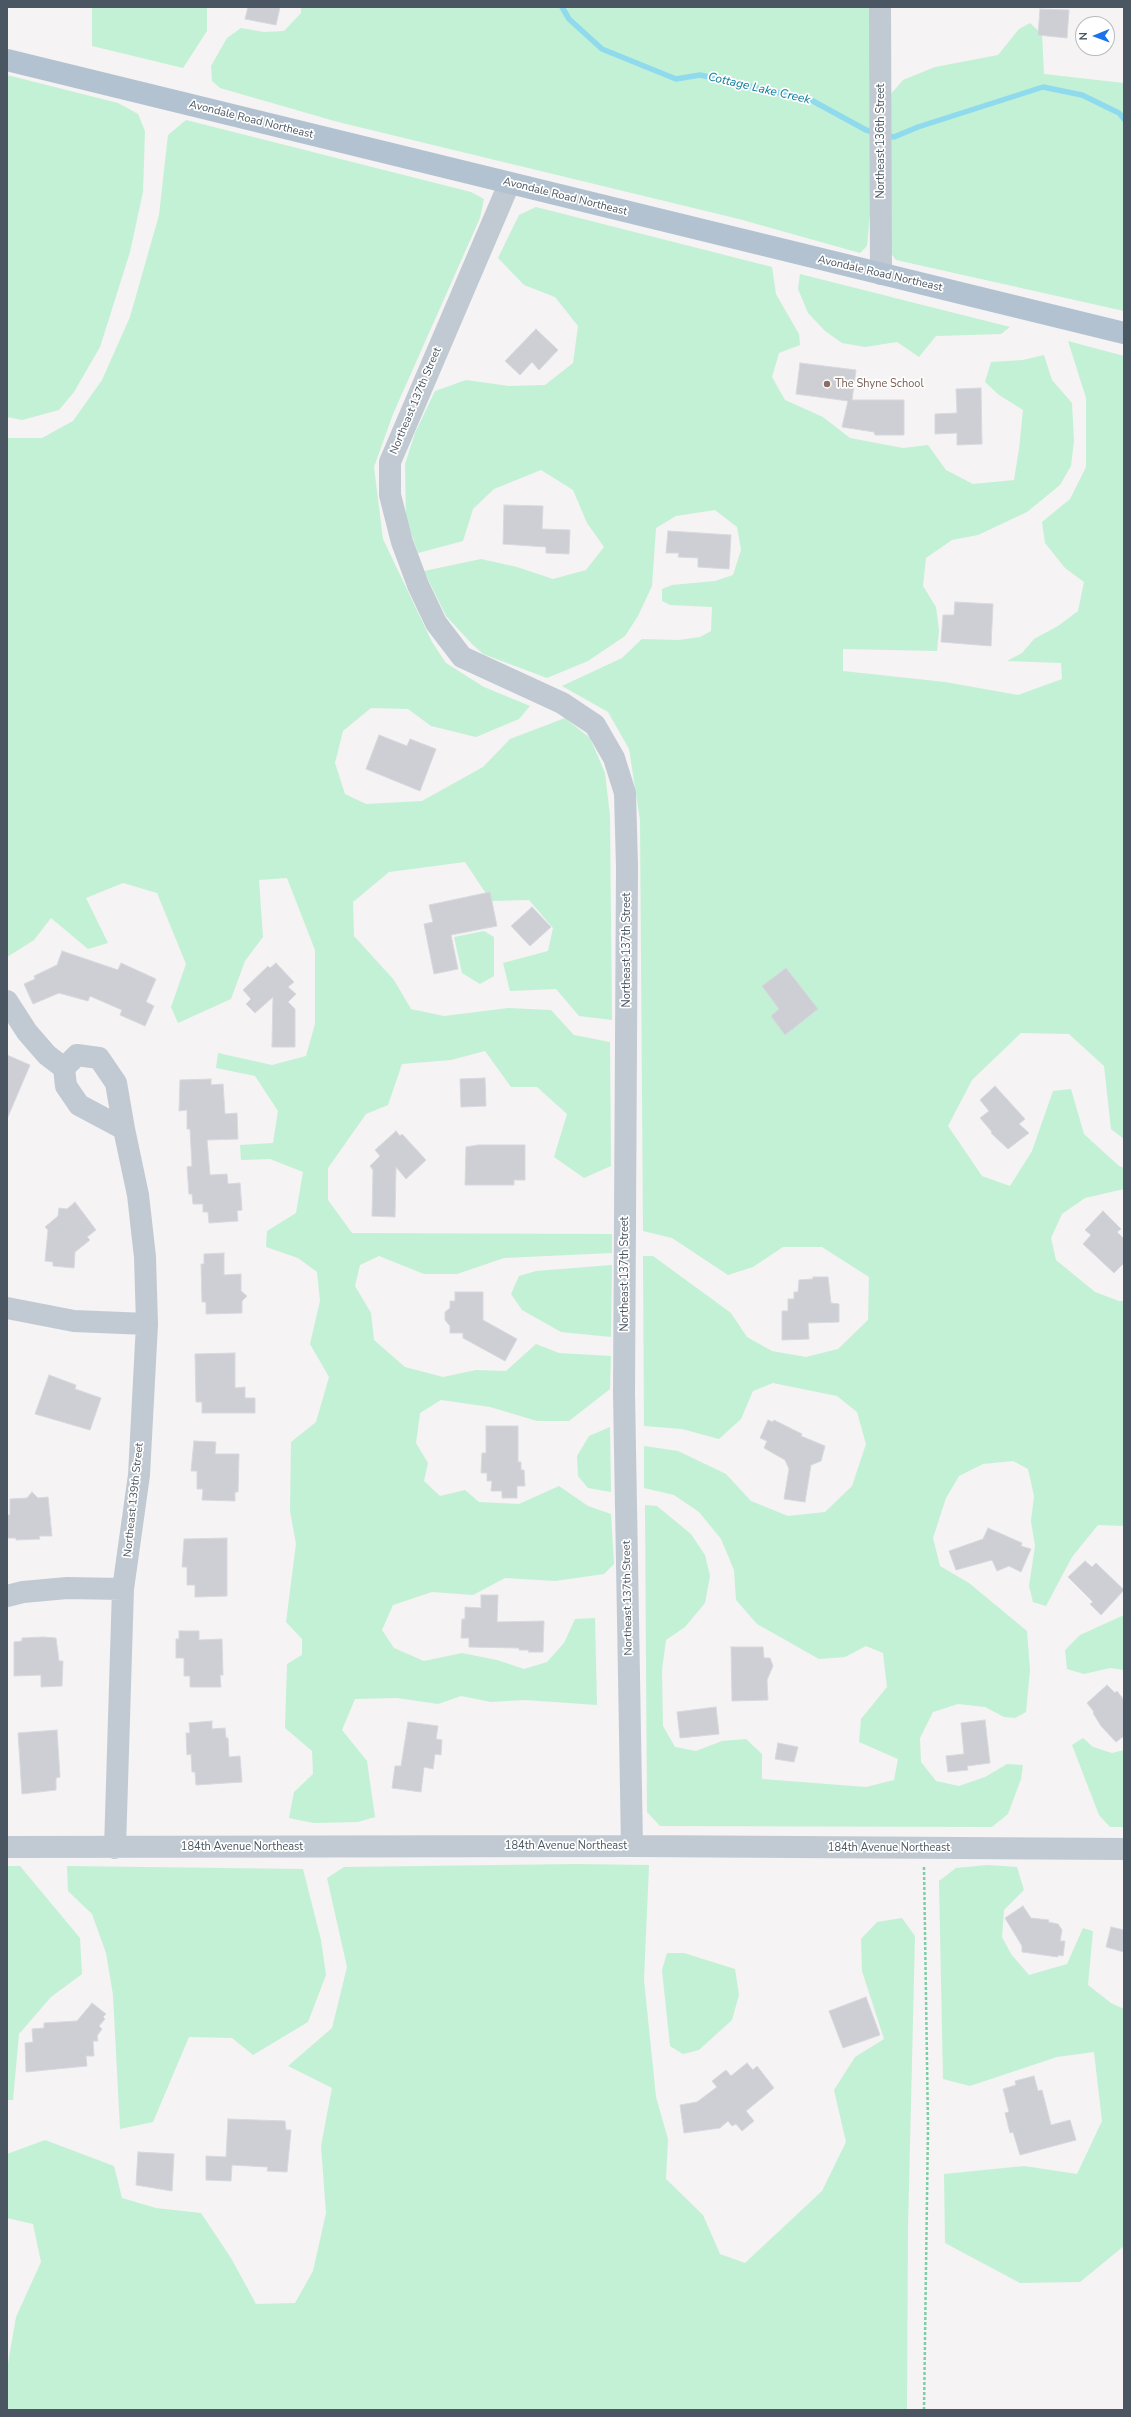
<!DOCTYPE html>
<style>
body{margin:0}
#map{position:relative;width:1131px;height:2417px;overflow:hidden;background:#f5f3f3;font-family:"Nunito Sans",sans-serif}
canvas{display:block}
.frame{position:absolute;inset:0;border:8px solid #4a5661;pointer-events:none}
.north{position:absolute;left:1075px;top:16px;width:40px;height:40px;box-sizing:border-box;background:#fff;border:1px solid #b7bbc0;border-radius:50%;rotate:269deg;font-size:11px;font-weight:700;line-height:16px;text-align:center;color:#4a5661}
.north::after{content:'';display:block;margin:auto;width:14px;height:18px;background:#1a73e8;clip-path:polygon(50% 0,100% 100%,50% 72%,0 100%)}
</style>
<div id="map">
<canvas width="1131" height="2417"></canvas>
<div class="frame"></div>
<div class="north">N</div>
</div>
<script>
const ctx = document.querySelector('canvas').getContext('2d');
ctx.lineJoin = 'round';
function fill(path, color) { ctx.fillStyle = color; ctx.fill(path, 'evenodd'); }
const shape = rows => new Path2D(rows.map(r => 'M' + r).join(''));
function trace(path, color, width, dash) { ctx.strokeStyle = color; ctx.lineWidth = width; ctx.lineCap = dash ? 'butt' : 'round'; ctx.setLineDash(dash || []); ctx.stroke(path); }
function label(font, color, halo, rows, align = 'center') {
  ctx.font = font + ' "Nunito Sans",sans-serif'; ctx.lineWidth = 3.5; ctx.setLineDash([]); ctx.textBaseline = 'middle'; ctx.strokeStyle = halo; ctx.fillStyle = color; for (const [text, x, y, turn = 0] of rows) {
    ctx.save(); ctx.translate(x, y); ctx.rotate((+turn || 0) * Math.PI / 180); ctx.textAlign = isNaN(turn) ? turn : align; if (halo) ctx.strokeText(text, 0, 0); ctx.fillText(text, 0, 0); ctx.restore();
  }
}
fill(shape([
 [92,7,207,7,207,31,183,68,92,46],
 [301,7,871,7,873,181,867,246,860,253,739,219,338,122,220,88,212,81,211,66,227,38,241,28,264,32,284,31,301,13],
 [1030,23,1042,34,1044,74,1124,83,1124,311,896,260,889,251,890,95,903,80,935,67,998,55,1019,29],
 [7,75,118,103,138,114,145,131,143,192,130,252,100,347,74,392,59,410,22,420,7,417],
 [186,120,471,192,484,199,480,218,393,414,374,467,383,539,432,642,446,663,484,687,530,706,519,719,476,737,431,726,408,709,371,708,343,731,335,763,345,794,366,804,422,801,483,767,510,739,565,718,590,738,605,773,610,816,612,1020,579,1016,556,989,510,991,503,963,548,951,553,928,529,900,491,901,465,862,389,872,353,902,354,936,394,980,411,1009,444,1016,508,1008,551,1010,574,1035,610,1042,611,1166,584,1178,554,1157,567,1114,537,1087,511,1087,485,1051,451,1060,402,1064,388,1105,366,1114,328,1168,328,1200,352,1233,612,1234,612,1253,504,1258,457,1274,424,1274,379,1256,360,1265,355,1286,371,1313,374,1340,405,1367,443,1377,476,1370,506,1371,536,1344,559,1353,611,1356,610,1389,569,1421,537,1421,490,1407,441,1400,420,1413,416,1443,428,1463,424,1481,440,1496,465,1490,479,1502,519,1504,559,1486,588,1506,611,1514,614,1564,604,1574,555,1581,505,1578,473,1595,432,1592,393,1605,382,1630,394,1648,424,1661,462,1653,497,1660,524,1669,547,1662,564,1643,575,1619,595,1618,597,1705,525,1700,491,1702,461,1696,438,1704,397,1698,355,1699,342,1730,367,1761,375,1817,358,1822,313,1823,289,1818,294,1792,313,1774,312,1751,285,1728,287,1664,302,1655,302,1639,286,1622,296,1544,290,1511,291,1442,316,1422,329,1377,310,1344,320,1301,317,1272,298,1258,266,1247,267,1231,296,1213,303,1172,270,1159,241,1160,240,1145,273,1143,278,1111,255,1076,216,1068,218,1053,272,1065,306,1056,315,1024,315,950,287,878,259,880,263,937,245,961,231,999,178,1023,171,1007,186,964,157,893,123,883,86,898,108,943,88,949,51,918,34,940,7,957,7,438,42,438,73,421,102,380,130,317,159,215,168,135],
 [536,207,772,267,776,294,799,334,800,345,779,353,772,377,785,400,823,417,850,438,903,448,928,445,946,470,973,484,1014,480,1019,449,1023,410,999,395,985,382,991,362,1023,360,1044,355,1052,380,1072,403,1074,441,1071,466,1060,485,1027,512,978,535,952,540,926,558,923,586,936,607,939,630,937,651,843,649,843,671,945,682,1018,695,1062,679,1061,663,1007,661,1022,653,1034,639,1058,626,1078,611,1084,582,1065,568,1045,543,1042,522,1070,499,1086,467,1086,398,1068,341,1124,356,1124,1139,1111,1129,1104,1066,1069,1034,1021,1033,972,1080,948,1126,982,1176,1010,1186,1032,1151,1053,1091,1071,1089,1084,1134,1119,1166,1124,1168,1124,1189,1085,1198,1062,1214,1051,1238,1056,1260,1095,1292,1119,1301,1124,1301,1124,1526,1098,1525,1072,1557,1046,1606,1033,1602,1029,1586,1035,1546,1031,1521,1034,1496,1028,1469,1013,1461,983,1464,959,1476,946,1498,933,1538,940,1566,969,1583,1027,1631,1030,1670,1026,1712,1015,1718,1004,1717,985,1707,958,1704,933,1712,920,1738,921,1762,936,1781,959,1786,985,1777,1007,1764,1023,1765,1021,1779,1008,1814,992,1827,660,1826,647,1812,645,1505,657,1506,691,1534,705,1555,710,1576,705,1603,685,1627,666,1640,662,1670,663,1726,675,1747,696,1751,722,1741,746,1739,762,1754,762,1779,866,1787,894,1780,898,1759,859,1742,861,1719,887,1687,883,1653,866,1646,845,1657,819,1659,757,1624,736,1600,734,1570,721,1539,699,1512,674,1495,644,1488,644,1446,678,1451,726,1474,751,1501,788,1516,825,1512,852,1486,866,1444,857,1412,837,1396,773,1383,753,1391,741,1419,719,1439,682,1429,644,1426,643,1256,653,1256,731,1313,747,1337,772,1351,806,1357,838,1349,868,1320,869,1277,822,1247,783,1247,753,1267,728,1275,672,1238,643,1231,640,820,629,749,608,712,562,686,622,658,642,639,679,640,700,637,711,631,712,607,670,605,662,601,662,589,672,585,715,581,733,575,741,550,737,527,715,510,676,516,656,528,652,586,638,616,625,636,588,661,547,678,483,654,472,644,446,616,424,571,481,559,517,567,553,579,586,570,604,547,587,523,573,490,541,470,494,489,473,509,463,541,418,553,406,518,405,464,415,433,435,391,466,380,509,386,545,385,573,363,578,326,555,297,524,285,498,258,519,215],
 [800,274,1010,327,1001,334,936,336,919,357,897,342,865,347,842,343,825,331,808,313,798,289],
 [484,931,494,937,494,976,480,984,462,973,454,937],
 [612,1265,611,1337,561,1332,522,1310,511,1294,519,1276,536,1271],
 [610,1427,611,1492,588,1488,578,1476,577,1456,589,1436],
 [1124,1615,1124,1670,1110,1668,1084,1674,1067,1669,1065,1650,1080,1635],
 [1083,1738,1093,1747,1112,1753,1124,1750,1124,1827,1110,1827,1099,1815,1072,1745],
 [575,1864,649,1865,644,1980,656,2097,668,2139,666,2179,703,2215,720,2254,745,2263,822,2191,846,2142,834,2090,855,2057,884,2039,862,1971,861,1939,877,1922,902,1918,915,1936,908,2227,907,2410,7,2410,7,2369,16,2317,41,2262,33,2224,7,2218,7,2154,45,2140,114,2166,122,2198,156,2208,201,2213,231,2258,256,2304,295,2303,313,2271,326,2213,321,2146,332,2088,288,2066,332,2028,347,1967,327,1878,344,1867],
 [987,1865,1017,1867,1024,1890,1004,1910,1002,1937,1011,1954,1029,1975,1067,1964,1083,1928,1093,1931,1088,1985,1111,2003,1124,2009,1124,2246,1080,2282,1020,2283,945,2243,944,2174,1024,2166,1077,2174,1102,2121,1094,2052,1057,2057,970,2086,943,2079,939,1881,956,1868],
 [7,1866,20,1866,80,1938,82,1974,51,1997,19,2034,13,2100,7,2100],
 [67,1866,303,1869,321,1940,326,1975,308,2022,253,2055,232,2038,189,2037,153,2122,120,2129,113,1995,106,1953,92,1914,68,1891],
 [667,1953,684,1953,735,1969,739,1995,732,2020,699,2050,683,2054,670,2046,662,1970]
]), '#c3f1d5');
trace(shape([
 [562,7,569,19,602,49,676,79,700,75,811,100,866,130,876,133],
 [884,135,894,137,918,127,1043,87,1082,95,1119,113,1124,119]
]), '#90daee', 5.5);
const building = shape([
 [248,7,280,7,276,25,245,19,248,7],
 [1040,9,1069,10,1067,38,1038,35,1040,9],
 [536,329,558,350,539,370,532,362,520,375,505,361,536,329],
 [800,363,856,370,852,400,904,400,904,435,875,435,874,432,842,427,848,401,796,394,800,363],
 [981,388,982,444,957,445,957,433,935,434,935,414,957,413,956,389,981,388],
 [504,505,543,506,542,529,570,530,569,554,546,553,546,547,503,544,504,505],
 [668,531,731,535,729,569,698,567,698,558,678,557,679,553,666,553,668,531],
 [955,602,993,604,991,646,941,642,943,615,954,615,955,602],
 [379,735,407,746,410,739,436,749,420,791,366,769,379,735],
 [490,892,497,926,451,935,458,969,434,974,424,924,433,922,429,905,490,892],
 [532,907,551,927,530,946,511,926,532,907],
 [62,951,118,970,121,963,156,979,146,1002,154,1006,145,1026,120,1015,122,1010,90,996,88,1001,59,993,33,1004,24,984,35,979,34,976,57,965,62,951],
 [276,963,294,982,288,987,296,994,288,1002,295,1009,295,1047,272,1047,273,997,255,1013,246,1004,251,999,243,990,268,966,270,968,276,963],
 [786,968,818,1009,785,1035,771,1016,779,1009,762,986,786,968],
 [7,1055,30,1065,7,1119,7,1055],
 [485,1078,486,1106,461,1107,460,1079,485,1078],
 [211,1079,211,1085,223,1084,225,1114,237,1113,238,1139,207,1140,210,1175,227,1174,228,1184,240,1183,242,1210,237,1211,238,1221,209,1223,208,1212,203,1212,203,1204,193,1204,192,1194,189,1194,187,1167,192,1166,190,1129,187,1129,187,1110,179,1111,180,1080,211,1079],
 [995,1086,1025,1119,1019,1124,1029,1133,1008,1149,991,1133,992,1132,980,1118,989,1111,980,1100,995,1086],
 [396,1131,400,1136,402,1134,426,1160,406,1179,396,1167,395,1217,372,1216,373,1170,370,1166,380,1156,375,1150,396,1131],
 [478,1145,525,1145,525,1180,514,1180,514,1185,465,1185,466,1147,478,1145],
 [75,1202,96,1230,87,1237,90,1240,75,1252,74,1268,53,1266,53,1262,45,1261,48,1230,45,1227,58,1216,59,1208,67,1209,75,1202],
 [1103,1211,1121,1229,1117,1232,1124,1239,1124,1263,1114,1273,1083,1244,1091,1235,1085,1230,1103,1211],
 [224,1253,224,1275,241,1274,241,1291,247,1296,242,1301,242,1313,206,1314,206,1302,202,1302,201,1264,204,1264,204,1254,224,1253],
 [813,1277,828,1277,831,1303,839,1304,839,1322,808,1323,809,1339,782,1340,782,1311,788,1311,788,1299,794,1299,794,1292,798,1292,799,1280,813,1279,813,1277],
 [455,1292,483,1292,483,1320,517,1339,505,1361,463,1338,463,1333,450,1333,450,1326,445,1320,445,1312,450,1308,450,1301,455,1301,455,1292],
 [235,1353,235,1388,245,1387,245,1398,255,1398,255,1413,202,1413,202,1402,196,1402,195,1354,235,1353],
 [49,1375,76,1385,75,1389,101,1398,90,1430,35,1414,49,1375],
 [768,1420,773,1422,774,1420,802,1434,801,1436,825,1446,821,1461,811,1465,805,1502,784,1499,789,1469,785,1460,764,1448,767,1441,760,1438,768,1420],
 [486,1426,518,1426,518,1462,521,1462,521,1470,524,1470,525,1486,517,1486,517,1498,502,1498,502,1491,491,1491,492,1481,487,1481,487,1473,481,1473,482,1453,486,1453,486,1426],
 [194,1441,216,1442,215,1454,239,1454,238,1492,235,1492,235,1501,202,1500,203,1489,197,1489,197,1471,191,1471,194,1441],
 [32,1492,38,1498,48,1497,52,1536,39,1536,40,1539,16,1540,16,1538,7,1538,7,1515,10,1515,10,1499,27,1498,32,1492],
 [988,1528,1022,1543,1021,1546,1031,1549,1021,1572,1009,1566,997,1571,992,1560,956,1570,949,1551,983,1539,988,1528],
 [227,1538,227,1596,195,1597,195,1585,187,1585,187,1567,182,1567,184,1539,227,1538],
 [1085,1561,1092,1567,1096,1563,1124,1590,1101,1615,1090,1604,1093,1602,1068,1577,1085,1561],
 [481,1595,498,1595,497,1622,544,1621,543,1652,528,1652,529,1650,519,1650,519,1648,469,1647,469,1638,461,1638,462,1619,465,1619,465,1607,481,1608,481,1595],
 [179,1631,199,1631,199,1640,222,1639,223,1675,220,1675,221,1687,190,1687,190,1676,184,1676,184,1658,176,1658,176,1639,179,1639,179,1631],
 [43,1637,56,1638,59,1661,63,1661,62,1686,41,1687,41,1675,14,1676,14,1642,22,1641,22,1638,43,1637],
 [731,1647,763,1647,764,1658,770,1658,773,1666,767,1680,768,1700,732,1701,731,1647],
 [1107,1685,1115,1693,1117,1691,1124,1700,1124,1736,1116,1742,1101,1726,1093,1713,1094,1712,1087,1703,1107,1685],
 [716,1707,719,1734,680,1738,677,1712,716,1707],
 [985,1720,990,1763,967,1766,968,1770,948,1772,946,1756,964,1754,961,1723,985,1720],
 [212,1721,212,1729,225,1728,226,1738,228,1738,229,1757,240,1756,242,1782,196,1785,195,1772,192,1772,191,1754,187,1755,186,1733,190,1733,189,1723,212,1721],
 [408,1722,438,1726,436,1739,442,1740,441,1755,435,1754,433,1769,424,1767,421,1792,392,1788,395,1766,401,1766,408,1722],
 [57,1730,60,1777,56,1778,56,1790,22,1794,18,1733,57,1730],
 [778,1743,798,1747,794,1762,775,1759,778,1743],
 [1023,1906,1031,1918,1049,1920,1048,1922,1058,1924,1062,1930,1060,1941,1065,1941,1063,1956,1058,1955,1058,1957,1022,1952,1022,1946,1005,1918,1023,1906],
 [1111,1927,1124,1930,1124,1952,1106,1947,1111,1927],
 [866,1997,880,2035,843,2048,829,2011,866,1997],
 [92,2003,106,2014,103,2017,105,2019,99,2026,102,2029,97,2036,98,2041,93,2041,94,2056,86,2056,87,2066,26,2072,25,2043,33,2042,32,2029,44,2028,44,2023,77,2021,92,2003],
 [747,2063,753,2070,757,2066,774,2088,746,2111,754,2121,742,2131,736,2124,732,2126,728,2121,720,2128,684,2133,680,2105,697,2102,717,2087,712,2081,726,2070,731,2076,747,2063],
 [1034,2076,1038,2091,1042,2090,1051,2125,1070,2120,1076,2140,1020,2155,1013,2132,1010,2133,1005,2113,1009,2112,1003,2089,1016,2085,1015,2081,1034,2076],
 [228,2119,285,2121,286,2130,291,2130,287,2172,267,2171,268,2167,232,2165,231,2181,206,2180,206,2156,226,2157,228,2119],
 [138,2152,174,2154,172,2191,136,2185,138,2152]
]);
fill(building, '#cdcfd5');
trace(building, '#d7d9de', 1);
trace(shape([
 [924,1867,928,2126,924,2410]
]), '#7ad0a6', 2.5, [3, 2]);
trace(shape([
 [880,7,881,274],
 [509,184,390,462,390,495,402,542,418,585,436,623,462,657,562,703,595,725,614,758,625,793,627,867,624,1393,632,1846],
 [7,1001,27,1032,47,1055,64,1068],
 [7,1308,74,1321,147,1324],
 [7,1596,23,1592,67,1588,123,1589],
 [7,1847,632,1846,1124,1849],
 [115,1848,123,1589,139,1475,147,1324,145,1257,138,1195,124,1129,79,1105,66,1086,64,1068,77,1055,99,1058,116,1083,124,1129]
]), '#c1cad2', 22);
trace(shape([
 [7,60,1124,333]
]), '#b3c2d1', 22);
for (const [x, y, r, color] of [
 [827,384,4,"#8d6e63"]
]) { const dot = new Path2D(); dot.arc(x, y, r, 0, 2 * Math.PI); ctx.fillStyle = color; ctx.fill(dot); trace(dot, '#fff', 1.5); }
label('11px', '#4a5661', '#fff', [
 ["Avondale Road Northeast",251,120,14],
 ["Northeast 136th Street",881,141,-90],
 ["Avondale Road Northeast",565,197,14],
 ["Avondale Road Northeast",880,274,13],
 ["Northeast 137th Street",416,401,-67],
 ["Northeast 137th Street",627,950,-90],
 ["Northeast 137th Street",625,1274,-90],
 ["Northeast 139th Street",134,1500,-84],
 ["Northeast 137th Street",628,1598,-91],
 ["184th Avenue Northeast",566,1846],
 ["184th Avenue Northeast",242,1847],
 ["184th Avenue Northeast",889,1848]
]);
label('11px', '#785e54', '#fff', [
 ["The Shyne School",835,384]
], 'left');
label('italic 12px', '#0c7c9b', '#fff', [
 ["Cottage Lake Creek",759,89,13]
]);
</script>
